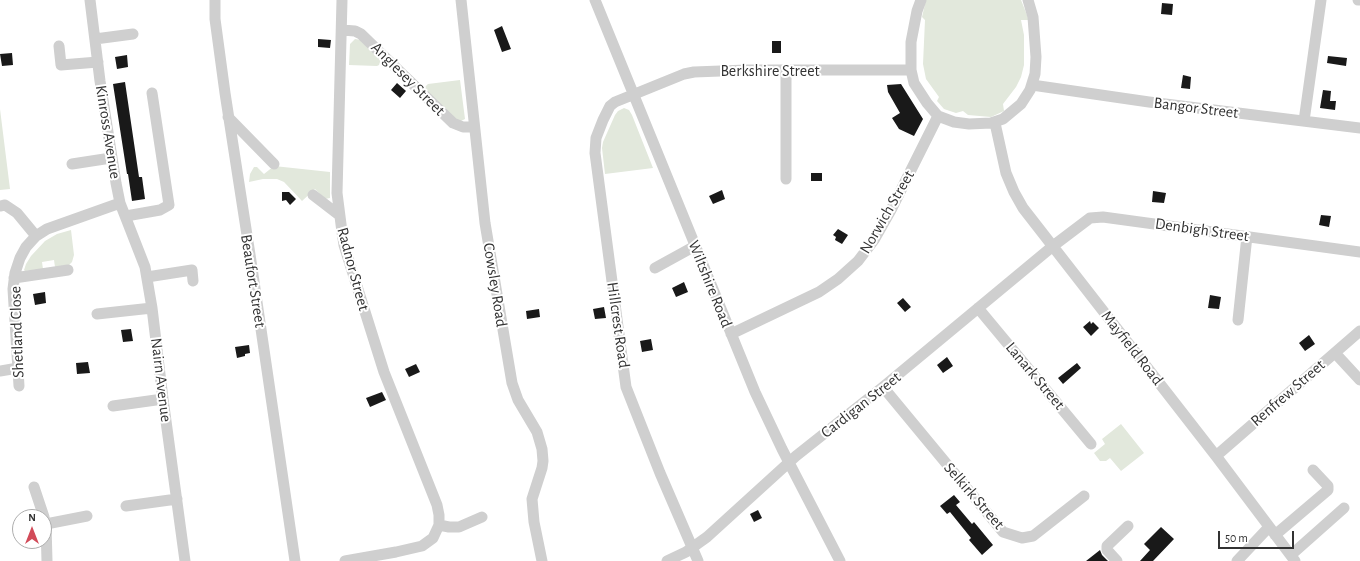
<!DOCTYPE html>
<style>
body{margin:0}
#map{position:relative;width:1360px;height:561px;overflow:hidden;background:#fff;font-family:"Alegreya Sans",sans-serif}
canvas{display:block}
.north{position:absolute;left:12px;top:509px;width:40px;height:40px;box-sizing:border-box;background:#fff;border:1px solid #adadad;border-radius:50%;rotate:0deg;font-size:11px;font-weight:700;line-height:16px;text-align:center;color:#323232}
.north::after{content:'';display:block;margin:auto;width:14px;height:18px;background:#d24b59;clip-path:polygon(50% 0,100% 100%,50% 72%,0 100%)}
.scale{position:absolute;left:1218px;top:531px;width:76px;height:18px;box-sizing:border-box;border:2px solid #323232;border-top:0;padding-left:5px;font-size:12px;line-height:14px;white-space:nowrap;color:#323232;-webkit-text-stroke:3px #fff;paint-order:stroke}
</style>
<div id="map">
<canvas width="1360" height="561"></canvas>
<div class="north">N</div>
<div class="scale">50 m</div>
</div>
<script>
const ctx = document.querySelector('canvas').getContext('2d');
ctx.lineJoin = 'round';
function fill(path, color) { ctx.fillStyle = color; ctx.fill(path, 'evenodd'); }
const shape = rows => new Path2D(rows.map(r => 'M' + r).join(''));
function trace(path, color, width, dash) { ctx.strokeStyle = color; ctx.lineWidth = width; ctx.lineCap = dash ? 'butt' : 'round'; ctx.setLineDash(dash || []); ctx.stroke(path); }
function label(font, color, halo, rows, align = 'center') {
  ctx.font = font + ' "Alegreya Sans",sans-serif'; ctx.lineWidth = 4; ctx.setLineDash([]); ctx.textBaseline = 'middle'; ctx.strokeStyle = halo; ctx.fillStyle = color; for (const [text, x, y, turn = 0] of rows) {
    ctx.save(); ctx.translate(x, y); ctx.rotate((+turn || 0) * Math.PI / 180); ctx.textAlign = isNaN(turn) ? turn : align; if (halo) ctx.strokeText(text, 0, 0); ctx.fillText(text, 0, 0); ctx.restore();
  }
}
fill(shape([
 [926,0,1021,0,1029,20,1021,20,1024,35,1024,65,1021,77,1016,87,1003,104,1004,111,991,117,968,115,963,111,956,113,944,109,937,101,939,97,926,79,923,64,925,20,922,17],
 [355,39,361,40,381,59,379,65,377,66,349,65,350,44],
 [460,80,465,119,461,121,456,120,424,88,428,84],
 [624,108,629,110,632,115,653,168,605,174,602,148,603,142,615,115,618,111],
 [0,109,10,189,0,190],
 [274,166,330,172,330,198,325,199,315,189,302,201,284,182,277,179,263,179,249,182,250,174,254,167,257,167,264,174],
 [71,230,74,255,72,262,69,265,55,267,54,260,42,262,43,269,25,271,24,270,26,264,31,256,45,241,57,234],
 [1121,424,1144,453,1121,471,1110,458,1106,461,1100,461,1094,453,1105,444,1102,439]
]), '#e2e8dc');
fill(shape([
 [1162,3,1173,4,1172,15,1161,14],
 [502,26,511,49,502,52,494,30],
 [318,39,331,40,330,48,318,47],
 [772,41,781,41,781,53,772,53],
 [12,53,13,65,2,66,0,54],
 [127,55,128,67,117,69,115,57],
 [1328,56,1347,58,1346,66,1327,63],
 [1183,75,1191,77,1190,89,1181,88],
 [125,82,139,177,142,177,145,199,132,201,128,174,127,174,113,84],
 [397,83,406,91,400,98,391,90],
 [901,84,923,119,914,136,899,129,892,118,900,113,888,92,887,85],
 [1323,90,1331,91,1330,101,1336,101,1335,110,1320,108],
 [811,173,822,173,822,181,811,181],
 [722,190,725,199,713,204,709,196],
 [1153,191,1166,193,1164,203,1152,202],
 [282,192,289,192,296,199,290,205,286,200,282,201],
 [1321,215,1331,216,1329,227,1319,225],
 [838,229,848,235,842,244,835,240,836,237,833,235],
 [684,282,688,292,676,297,672,288],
 [45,292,46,303,35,305,33,294],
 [1210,295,1221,297,1219,309,1208,308],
 [903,298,911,307,905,312,897,303],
 [604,307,606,318,595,319,593,309],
 [539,309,540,317,527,319,526,311],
 [1090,321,1091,324,1093,322,1099,328,1091,336,1083,327],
 [131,329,133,341,123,342,121,330],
 [1309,335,1315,344,1305,351,1299,343],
 [651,339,653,350,642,352,640,341],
 [249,345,250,353,245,354,245,356,237,358,235,347],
 [947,357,953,366,943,373,937,365],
 [88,362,90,373,77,374,76,363],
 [1077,363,1081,368,1063,384,1058,378],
 [416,364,420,372,409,377,405,369],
 [382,392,386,400,370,407,366,398],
 [954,495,960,502,956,505,972,524,974,522,993,545,982,555,969,540,971,538,950,512,947,514,940,506],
 [758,510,762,518,754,522,750,514],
 [1161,527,1174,539,1153,561,1140,561,1150,550,1144,544],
 [1100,550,1102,555,1108,561,1086,561]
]), '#191919');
trace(shape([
 [90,0,100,81,116,183,120,203,145,267,152,308,163,399,185,561],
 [215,0,215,19,225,93,251,261,295,561],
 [342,0,337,193,342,232,344,245,384,372,437,505,439,515,439,525],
 [461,0,485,223,512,383,518,400,537,432,542,449,543,461,542,468,532,499,534,522,542,561],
 [595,0,755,392,782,449,840,561],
 [921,0,917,11,911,42,911,70,914,83,927,103,938,116,954,122,969,124,991,123,1003,119,1021,104,1030,90,1035,74,1036,57,1033,17,1028,0],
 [1358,0,1360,0],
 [342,30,355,31,361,34,453,123,463,127,474,127],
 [95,39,133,34],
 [59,46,61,65,98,62],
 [786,71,786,179],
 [1032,85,1149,102,1360,128],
 [228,117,274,164],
 [1304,121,1321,0],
 [995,123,1006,173,1014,192,1023,208,1216,456,1295,561],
 [72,164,111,158],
 [313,195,339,215],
 [0,206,5,205,17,213,36,236],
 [126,216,160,210,169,205,152,93],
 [655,268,695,246],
 [147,277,192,270,193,281],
 [14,278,68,270],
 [978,308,1091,444],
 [97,314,152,308],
 [1238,320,1247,236],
 [731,334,819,292,838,279,858,261,874,240,891,210,938,116],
 [1335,353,1360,380],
 [0,371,18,368],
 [19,386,13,289,15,273,20,258,26,247,36,236,47,229,120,203],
 [883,387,1003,532,1022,538,1033,536,1084,496],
 [113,406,163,399],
 [1216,456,1360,331],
 [34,487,44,517],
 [126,506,177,499],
 [44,518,46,524,47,561],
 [46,524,87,516],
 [1275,535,1328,490,1328,486,1313,470],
 [1291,555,1344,508],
 [345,561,396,552,422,546,433,538,439,525,449,527,459,527,482,517],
 [667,561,686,552,707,537,796,456,883,387,1053,246,1090,218,1103,217,1360,252],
 [698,561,660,473,626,387,595,153,596,138,603,120,610,106,615,102,684,74,694,72,747,70,911,70],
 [1117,561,1107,550,1107,546,1128,526],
 [1237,561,1269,527]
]), '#cfcfcf', 11);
label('16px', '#323232', '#fff', [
 ["Berkshire Street",770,71],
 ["Anglesey Street",408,79,45],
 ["Bangor Street",1196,108,7],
 ["Kinross Avenue",108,132,81],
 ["Norwich Street",887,212,-60],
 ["Denbigh Street",1202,230,8],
 ["Radnor Street",353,269,75],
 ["Beaufort Street",253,281,81],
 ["Wiltshire Road",710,284,68],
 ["Cowsley Road",495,285,81],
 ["Hillcrest Road",618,325,82],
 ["Shetland Close",17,332,-92],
 ["Mayfield Road",1132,348,52],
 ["Lanark Street",1035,376,50],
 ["Nairn Avenue",161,380,83],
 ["Renfrew Street",1288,393,-41],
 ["Cardigan Street",861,405,-38],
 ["Selkirk Street",974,496,49]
]);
</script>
